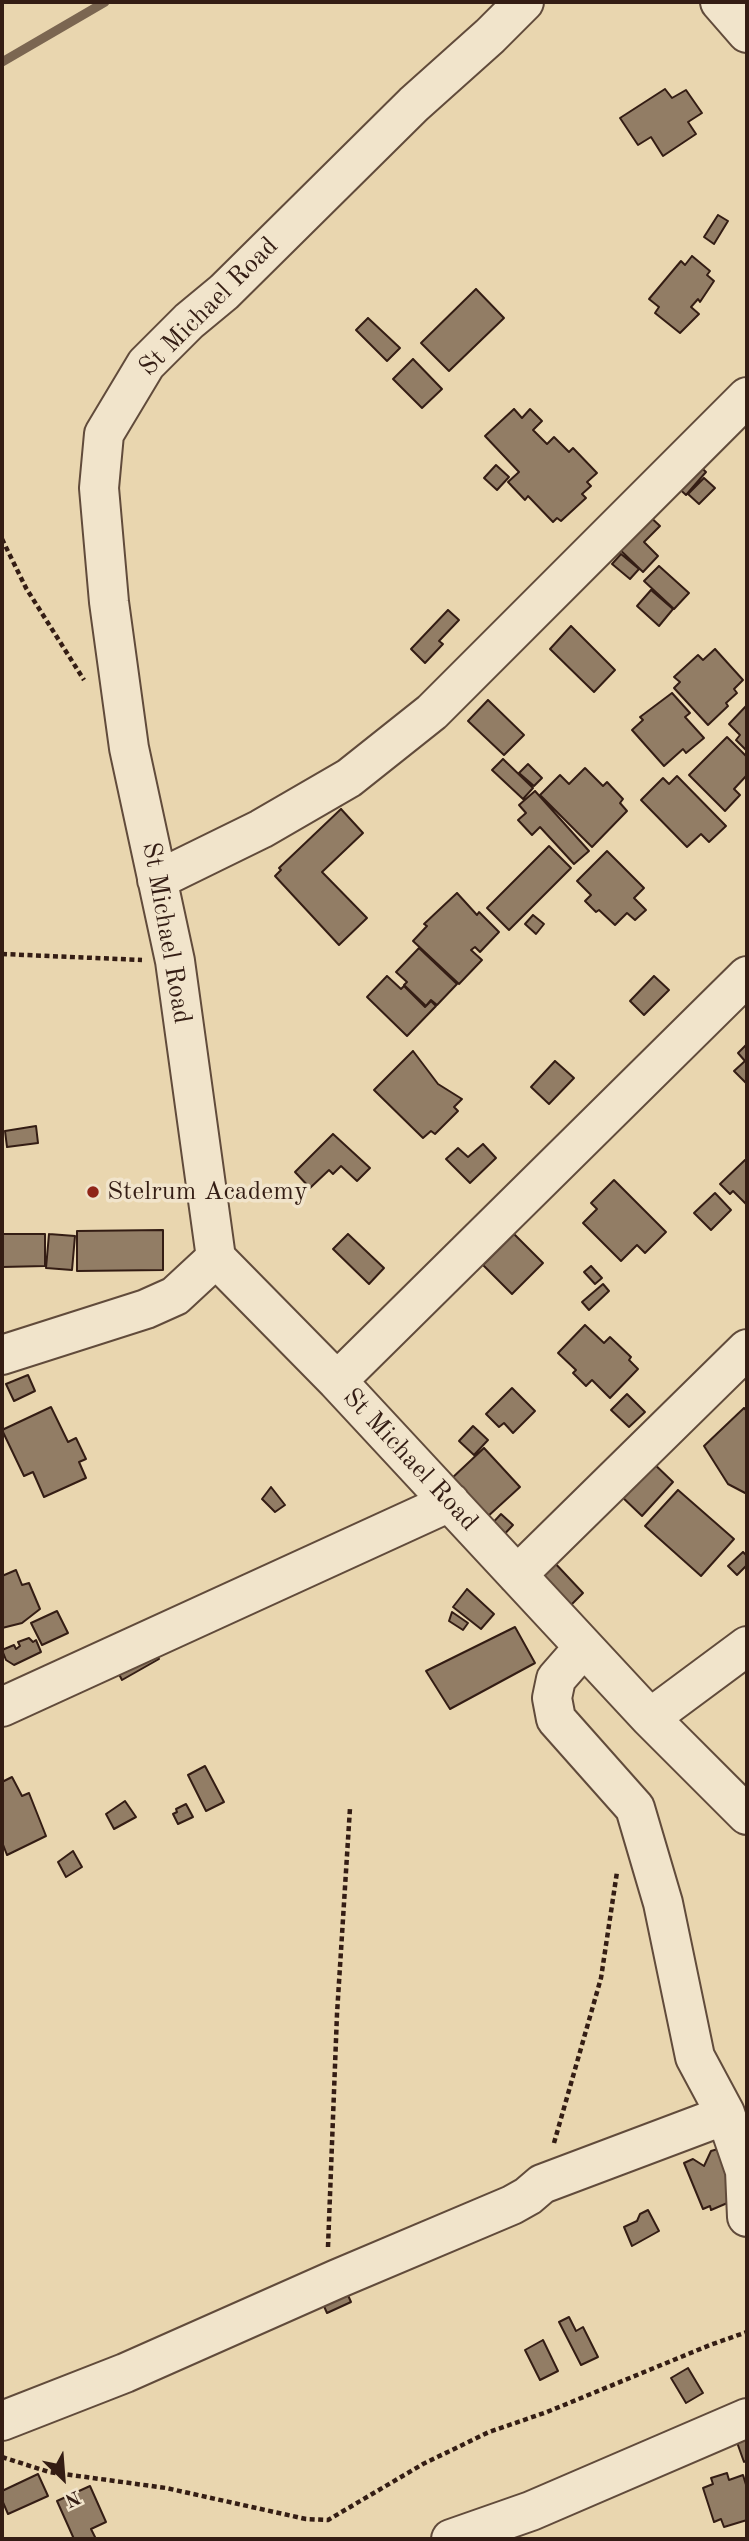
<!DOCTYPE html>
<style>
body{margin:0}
#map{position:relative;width:749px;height:2541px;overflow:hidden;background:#e9d6af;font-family:"Old Standard TT",serif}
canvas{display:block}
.frame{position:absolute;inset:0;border:4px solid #341d14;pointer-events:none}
.north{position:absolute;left:28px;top:2443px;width:70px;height:70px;-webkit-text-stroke:5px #f1e4cb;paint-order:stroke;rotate:155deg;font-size:19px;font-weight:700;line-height:28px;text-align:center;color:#341d14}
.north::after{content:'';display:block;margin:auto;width:24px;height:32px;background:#341d14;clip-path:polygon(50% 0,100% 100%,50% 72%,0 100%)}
</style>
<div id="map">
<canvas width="749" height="2541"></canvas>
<div class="frame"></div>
<div class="north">N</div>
</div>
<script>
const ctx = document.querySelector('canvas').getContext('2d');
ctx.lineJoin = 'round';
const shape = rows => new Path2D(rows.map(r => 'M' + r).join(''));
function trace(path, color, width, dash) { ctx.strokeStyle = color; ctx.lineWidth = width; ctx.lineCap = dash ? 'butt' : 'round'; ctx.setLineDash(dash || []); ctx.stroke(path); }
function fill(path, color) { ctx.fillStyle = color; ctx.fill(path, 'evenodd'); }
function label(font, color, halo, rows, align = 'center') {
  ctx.font = font + ' "Old Standard TT",serif'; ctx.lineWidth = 7; ctx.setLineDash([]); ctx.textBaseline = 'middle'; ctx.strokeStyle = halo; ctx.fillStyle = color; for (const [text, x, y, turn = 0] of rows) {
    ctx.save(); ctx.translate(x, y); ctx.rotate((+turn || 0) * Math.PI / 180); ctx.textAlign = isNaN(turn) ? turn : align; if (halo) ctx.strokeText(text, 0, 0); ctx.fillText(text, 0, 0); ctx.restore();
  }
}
trace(shape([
 [2,62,105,2]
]), '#7b6651', 9);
const building = shape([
 [665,89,672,98,686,90,702,113,688,122,696,134,663,156,651,137,638,145,620,118,665,89],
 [718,215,728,221,714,244,704,237,718,215],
 [692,256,710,271,707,275,714,281,700,302,698,299,691,307,699,314,680,333,655,313,659,307,649,299,681,261,685,265,692,256],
 [476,289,504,318,449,371,421,343,476,289],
 [368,318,400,348,387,361,356,330,368,318],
 [413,359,442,389,422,408,393,379,413,359],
 [514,409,522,418,530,409,542,421,533,430,547,444,554,437,569,452,573,448,597,473,587,482,591,486,582,494,586,498,561,521,557,518,553,522,528,496,525,500,508,482,519,472,485,436,514,409],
 [693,460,706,472,686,495,673,483,693,460],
 [496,465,509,477,497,490,484,478,496,465],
 [704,478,715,488,699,504,688,494,704,478],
 [646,513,660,526,644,542,658,556,643,572,615,545,646,513],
 [621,554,639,569,630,579,612,564,621,554],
 [659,566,689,593,674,609,644,581,659,566],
 [651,590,673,609,659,626,637,606,651,590],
 [448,610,459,620,439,641,443,644,425,663,411,649,448,610],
 [571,626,615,670,594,692,550,649,571,626],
 [715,649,743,680,734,689,737,693,726,703,728,706,708,725,674,688,680,682,674,677,698,655,703,660,715,649],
 [672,693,690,713,685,717,704,738,686,753,683,749,664,766,632,730,643,720,640,717,672,693],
 [488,700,524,735,504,755,468,721,488,700],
 [747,705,747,751,736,740,740,735,729,724,747,705],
 [727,737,747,757,747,775,734,789,740,795,725,811,689,775,727,737],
 [503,759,533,788,523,799,492,770,503,759],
 [528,764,542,778,534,786,519,773,528,764],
 [585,768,603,786,607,782,623,799,620,803,627,811,592,847,540,795,560,775,569,784,585,768],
 [677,776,726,826,709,842,701,834,687,847,641,800,663,778,669,784,677,776],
 [535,791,589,851,574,864,540,827,532,835,518,820,526,813,519,805,535,791],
 [341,809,363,833,322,872,367,918,339,945,275,876,281,870,279,868,341,809],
 [549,846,571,868,509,930,487,908,549,846],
 [607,851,644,888,634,898,646,910,635,920,627,913,615,925,599,910,596,912,585,901,591,895,577,881,607,851],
 [457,893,477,915,479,912,499,932,480,952,475,947,471,950,482,960,459,984,413,941,427,926,424,924,457,893],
 [533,915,544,924,536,934,525,924,533,915],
 [419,948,457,984,437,1005,431,1000,426,1006,404,985,407,982,396,972,419,948],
 [387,976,401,989,404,986,425,1007,431,1001,436,1006,407,1036,367,997,387,976],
 [654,976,669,990,644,1015,630,1001,654,976],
 [747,1044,747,1084,734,1071,745,1061,738,1053,747,1044],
 [413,1051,438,1084,462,1099,454,1107,458,1111,435,1134,431,1131,423,1138,374,1090,413,1051],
 [555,1061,574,1078,549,1104,531,1087,555,1061],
 [36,1126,38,1143,7,1147,5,1131,36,1126],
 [333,1134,370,1168,357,1181,341,1166,333,1174,329,1170,310,1188,295,1172,333,1134],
 [483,1144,496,1158,470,1183,446,1159,458,1148,468,1157,483,1144],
 [745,1160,747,1162,747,1205,733,1191,730,1194,720,1184,745,1160],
 [614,1180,666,1232,645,1253,637,1245,621,1261,583,1223,597,1209,591,1203,614,1180],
 [715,1193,731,1210,711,1230,694,1213,715,1193],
 [163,1230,163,1270,77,1271,77,1231,163,1230],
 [2,1234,45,1234,45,1266,2,1267,2,1234],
 [49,1234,75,1236,72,1270,46,1268,49,1234],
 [348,1234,384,1268,369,1284,333,1249,348,1234],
 [514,1234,543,1263,512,1294,483,1265,514,1234],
 [591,1266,602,1278,595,1284,584,1272,591,1266],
 [603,1284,609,1291,589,1310,582,1302,603,1284],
 [585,1325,604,1343,610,1337,631,1357,629,1360,638,1369,610,1398,592,1380,586,1386,573,1373,576,1370,558,1353,585,1325],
 [28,1375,35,1391,14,1401,6,1384,28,1375],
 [512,1388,535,1411,513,1433,504,1423,499,1427,486,1414,512,1388],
 [627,1394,645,1412,629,1427,611,1410,627,1394],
 [51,1407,68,1442,76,1438,86,1459,79,1462,86,1478,44,1497,33,1472,24,1476,2,1430,51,1407],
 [744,1408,747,1411,747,1494,728,1484,704,1446,744,1408],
 [473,1426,488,1440,474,1455,459,1441,473,1426],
 [484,1448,520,1487,486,1518,451,1479,484,1448],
 [650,1460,673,1482,642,1516,619,1494,650,1460],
 [271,1487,285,1505,275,1512,262,1499,271,1487],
 [678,1490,734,1539,701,1576,645,1526,678,1490],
 [501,1514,513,1525,499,1540,487,1529,501,1514],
 [743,1552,747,1556,747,1565,737,1575,728,1566,743,1552],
 [552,1560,583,1593,568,1608,537,1575,552,1560],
 [16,1570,22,1585,29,1583,40,1609,22,1623,2,1628,2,1576,16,1570],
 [467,1589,494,1614,481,1629,453,1607,467,1589],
 [57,1611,68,1633,42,1645,31,1623,57,1611],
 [452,1612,468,1623,463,1630,449,1621,452,1612],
 [515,1627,535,1663,450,1709,426,1671,515,1627],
 [29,1638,33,1642,36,1640,41,1652,14,1665,6,1660,2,1650,14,1645,16,1649,20,1646,18,1642,29,1638],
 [149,1641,159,1659,122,1680,112,1661,149,1641],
 [205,1766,224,1802,206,1811,188,1775,205,1766],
 [12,1777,22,1796,29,1793,46,1836,7,1855,2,1842,2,1782,12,1777],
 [125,1801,136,1817,114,1829,106,1814,125,1801],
 [186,1804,193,1817,178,1824,173,1814,177,1812,176,1809,186,1804],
 [73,1851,82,1867,66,1877,58,1862,73,1851],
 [718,2149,733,2194,732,2201,711,2210,710,2206,703,2209,684,2163,693,2159,704,2166,711,2151,718,2149],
 [648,2210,659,2231,632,2246,624,2227,637,2221,640,2214,648,2210],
 [343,2284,351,2302,327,2313,319,2295,343,2284],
 [569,2317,576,2331,583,2327,598,2357,581,2365,559,2322,569,2317],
 [543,2340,558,2371,540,2380,525,2350,543,2340],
 [688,2368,703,2393,686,2403,671,2378,688,2368],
 [747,2432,747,2460,744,2462,734,2434,747,2432],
 [727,2473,729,2480,743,2475,747,2488,747,2520,724,2527,721,2519,714,2522,703,2488,713,2484,711,2478,727,2473],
 [38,2474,48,2496,8,2514,2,2500,2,2491,38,2474],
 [90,2486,106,2522,91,2529,96,2539,74,2539,57,2501,90,2486]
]);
fill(building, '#927d65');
trace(building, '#341d14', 2);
const minor = shape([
 [524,2,490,36,414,104,224,292,189,321,146,364,104,434,99,488,109,602,129,748,175,961,216,1258,337,1381,650,1718,747,1646],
 [720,2,747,33],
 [157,880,261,829,349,778,432,712,747,397],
 [2,1355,146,1309,175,1296,216,1258],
 [337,1381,747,976],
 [517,1575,747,1349],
 [2,1707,450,1502],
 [650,1718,747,1815],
 [725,2113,745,2171,747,2217],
 [2,2421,125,2373,337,2279,512,2205,528,2196,542,2184,712,2120,725,2113,695,2057,663,1903,635,1808,556,1719,552,1698,556,1679,583,1648],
 [451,2539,531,2511,747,2418]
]);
trace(minor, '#614b3b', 42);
trace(shape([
 [2,539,26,588,84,680],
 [2,954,142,960],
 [554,2143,601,1978,617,1872],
 [328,2247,337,2014,350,1808],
 [2,2457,49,2472,166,2488,306,2519,328,2520,423,2464,489,2432,547,2412,710,2345,747,2332]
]), '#341d14', 4.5, [5, 3.5]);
trace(minor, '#f1e4cb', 38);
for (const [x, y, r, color] of [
 [93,1192,7,"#8f2418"]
]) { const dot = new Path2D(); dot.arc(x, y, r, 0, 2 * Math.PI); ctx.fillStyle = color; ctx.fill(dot); trace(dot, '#f1e4cb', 2.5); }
label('26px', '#341d14', '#f1e4cb', [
 ["St Michael Road",209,307,-45],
 ["St Michael Road",166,933,80],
 ["St Michael Road",410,1460,47]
]);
label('26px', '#341d14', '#f1e4cb', [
 ["Stelrum Academy",107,1192]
], 'left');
</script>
